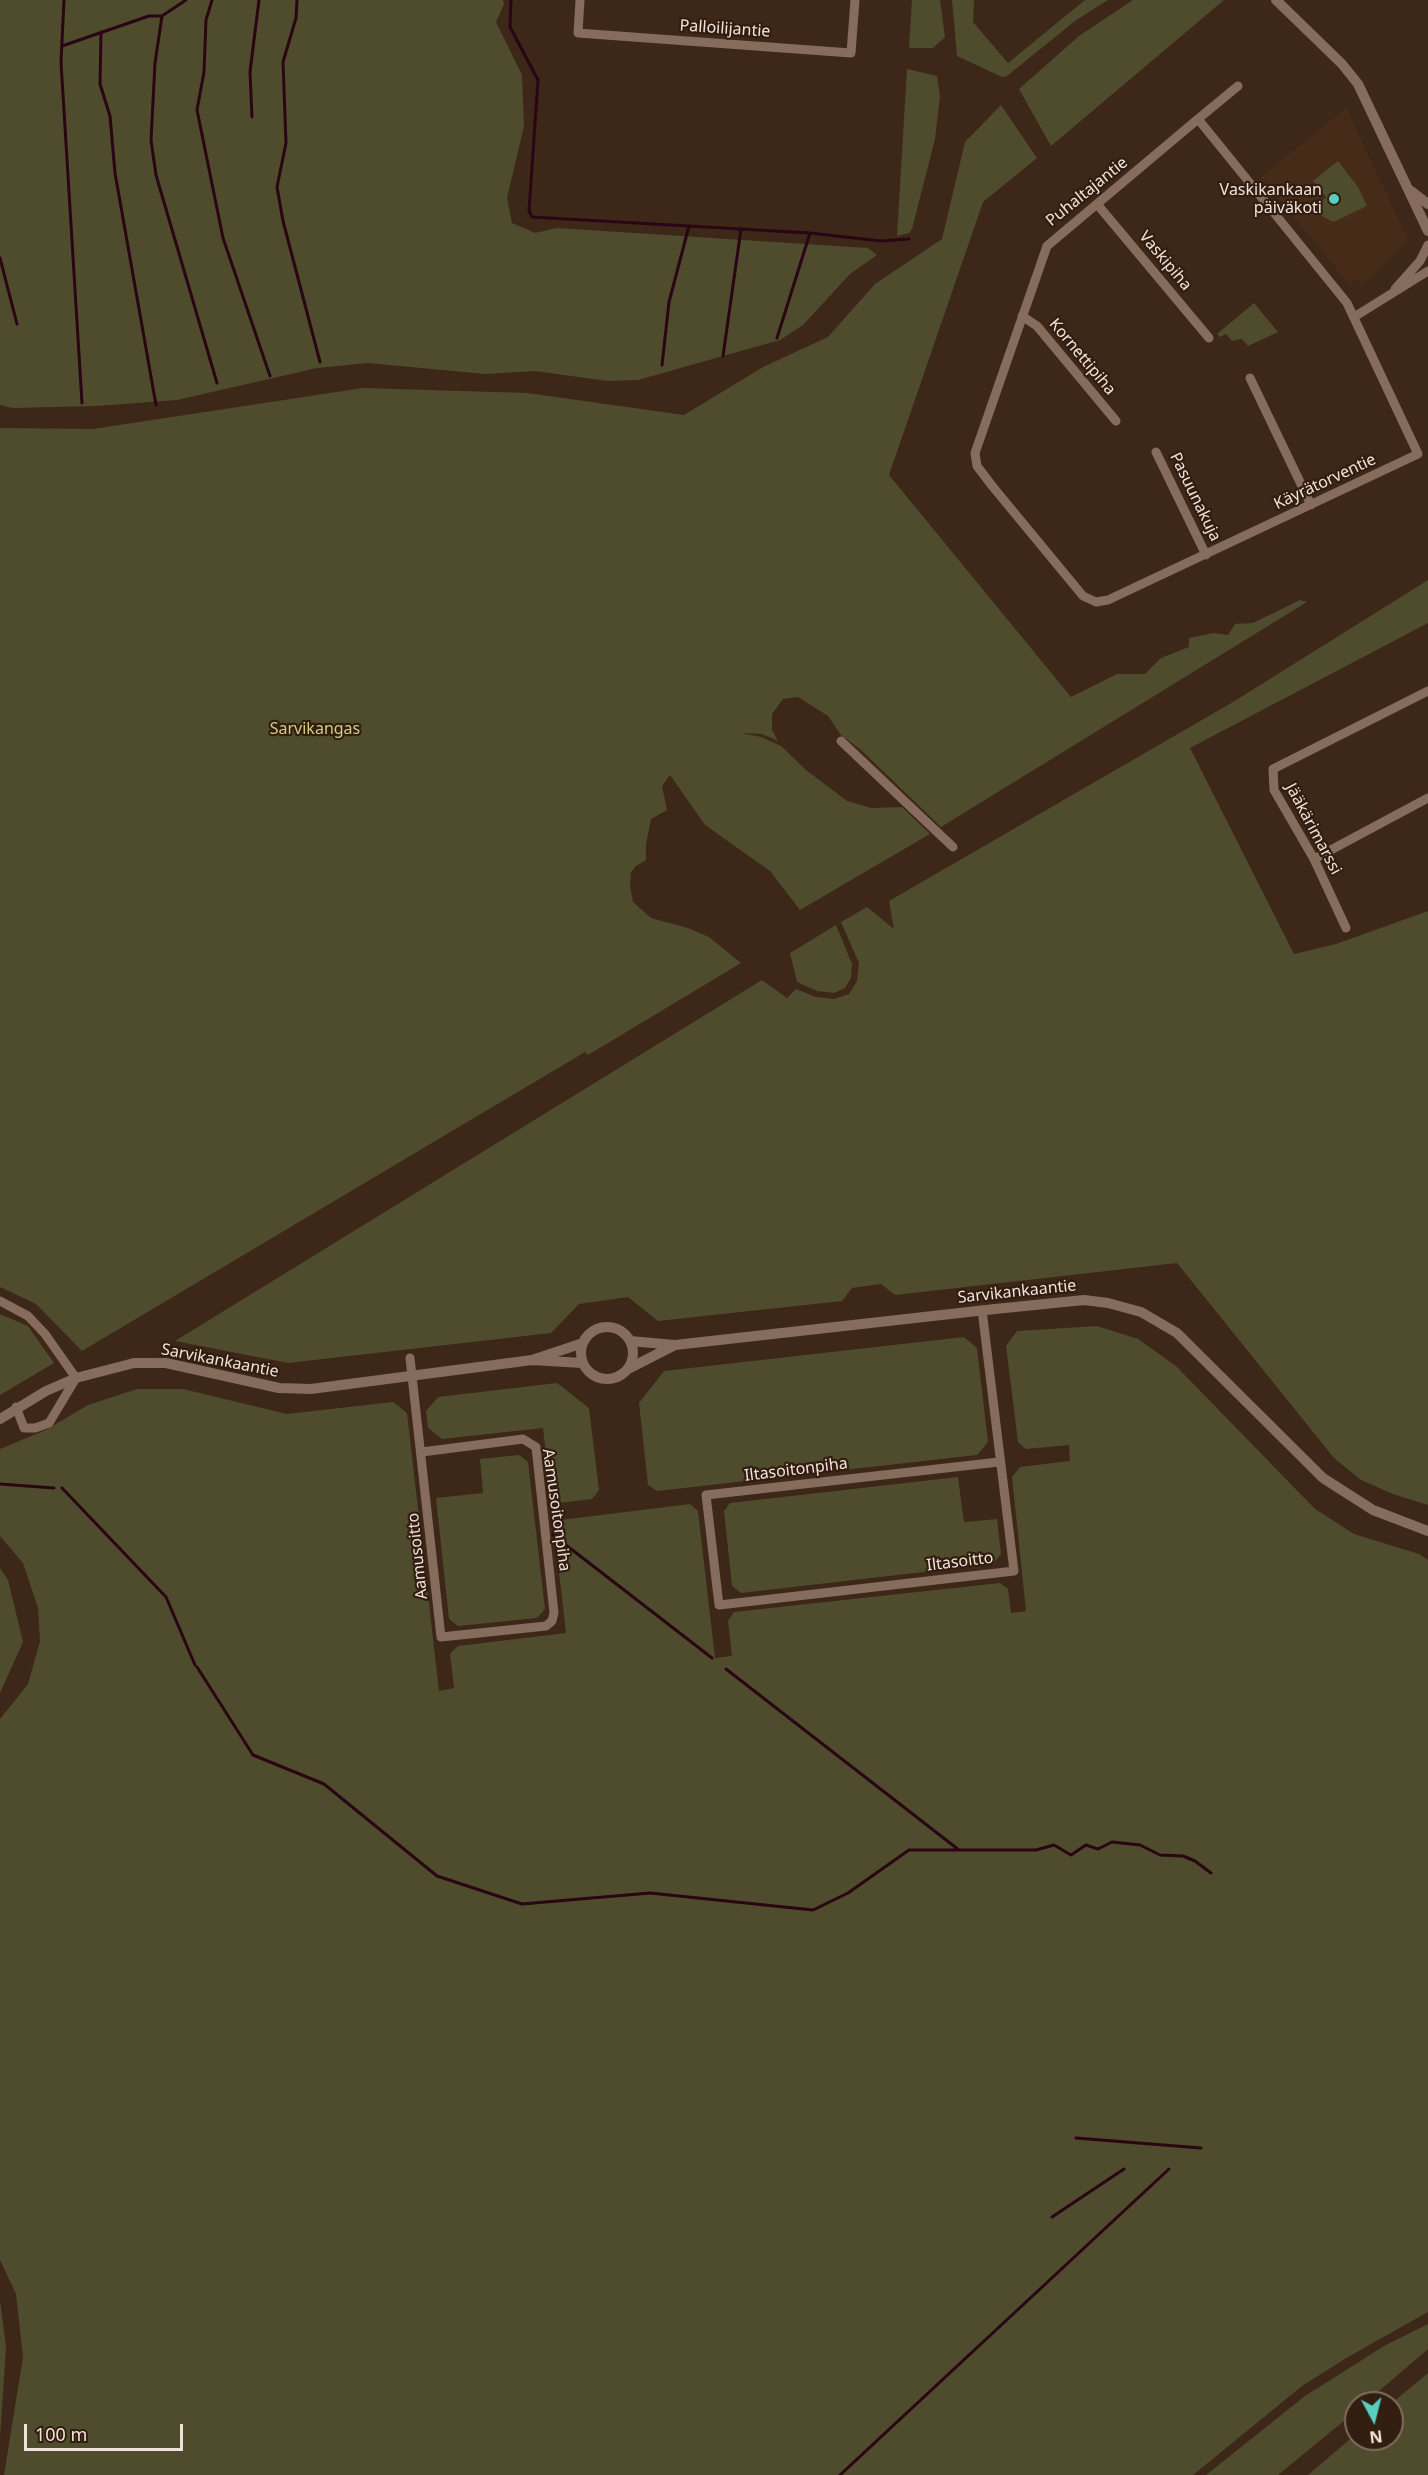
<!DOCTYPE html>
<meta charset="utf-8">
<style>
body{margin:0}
#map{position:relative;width:1428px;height:2475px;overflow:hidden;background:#3d2719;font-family:"Noto Sans",sans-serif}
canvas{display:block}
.north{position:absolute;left:1344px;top:2391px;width:60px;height:60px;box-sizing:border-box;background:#321e10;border:2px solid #7f6d61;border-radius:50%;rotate:173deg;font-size:16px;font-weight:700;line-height:24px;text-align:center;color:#f2e3da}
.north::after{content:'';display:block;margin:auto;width:21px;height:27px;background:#58cec0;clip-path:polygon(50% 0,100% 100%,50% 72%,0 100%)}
.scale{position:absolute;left:24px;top:2424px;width:159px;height:27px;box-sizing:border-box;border:3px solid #f2e3da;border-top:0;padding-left:8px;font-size:18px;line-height:21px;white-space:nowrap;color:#f2e3da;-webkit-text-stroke:4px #321e10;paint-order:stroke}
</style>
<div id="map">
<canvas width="1428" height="2475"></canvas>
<div class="north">N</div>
<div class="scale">100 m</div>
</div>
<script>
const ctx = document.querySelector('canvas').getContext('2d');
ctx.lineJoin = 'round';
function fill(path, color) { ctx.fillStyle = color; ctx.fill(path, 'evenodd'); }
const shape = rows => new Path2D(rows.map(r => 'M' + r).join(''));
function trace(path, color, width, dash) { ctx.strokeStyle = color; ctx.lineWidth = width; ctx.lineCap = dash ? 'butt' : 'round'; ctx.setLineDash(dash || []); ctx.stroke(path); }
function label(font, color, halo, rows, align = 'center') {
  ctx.font = font + ' "Noto Sans",sans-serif'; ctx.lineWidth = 4.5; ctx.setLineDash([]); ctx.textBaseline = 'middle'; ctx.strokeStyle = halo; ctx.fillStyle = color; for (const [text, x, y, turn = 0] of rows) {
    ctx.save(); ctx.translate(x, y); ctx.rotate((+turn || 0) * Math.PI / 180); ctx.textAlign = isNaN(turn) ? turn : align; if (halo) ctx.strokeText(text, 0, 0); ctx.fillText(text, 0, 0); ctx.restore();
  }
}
fill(shape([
 [1346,108,1408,240,1362,286,1356,279,1349,284,1261,177]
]), '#472b19');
fill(shape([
 [0,0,503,0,504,4,496,22,522,75,524,126,507,198,512,223,535,233,557,228,868,248,877,255,850,274,803,325,780,340,638,380,608,381,535,371,485,374,368,363,317,368,177,400,96,406,13,408,0,405],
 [912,0,940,0,945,37,933,48,909,48],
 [952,0,974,0,973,22,1008,63,1085,0,1108,0,1075,21,1007,76,1002,77,957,56],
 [1133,0,1224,0,1051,146,1019,89,1079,36],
 [907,69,937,76,940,96,935,139,912,229,909,233,897,236],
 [1001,105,1037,158,983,202,889,475,1071,697,1117,674,1145,674,1161,658,1189,647,1189,638,1214,633,1228,635,1235,624,1253,623,1300,600,1307,602,941,827,860,749,841,735,828,716,798,697,783,699,772,714,772,730,778,741,762,734,741,733,761,737,781,746,806,770,847,801,871,808,902,807,930,834,800,910,770,871,705,825,670,775,662,786,667,810,651,819,646,844,646,860,636,866,631,872,630,887,633,902,651,918,688,928,709,937,741,963,588,1055,585,1052,82,1351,36,1304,0,1287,0,428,93,429,363,388,527,393,684,415,763,367,828,337,875,284,942,239,965,142],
 [1338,161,1358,187,1367,206,1333,222,1320,215,1317,206,1326,197,1313,181],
 [1254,303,1278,332,1248,346,1242,339,1232,341,1226,334,1220,337,1217,334],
 [1428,580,1428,623,1190,748,1294,954,1336,944,1428,911,1428,1505,1393,1494,1361,1480,1334,1458,1177,1263,895,1295,881,1284,852,1288,842,1301,658,1321,628,1297,579,1304,551,1333,288,1363,175,1341,762,980,787,998,796,989,816,997,834,999,849,994,857,981,859,963,841,922,867,907,894,929,889,901,1233,702],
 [836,925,852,964,851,978,845,988,834,993,817,991,797,982,790,953],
 [0,1314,28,1326,54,1363,0,1395],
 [1097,1326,1138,1339,1176,1366,1315,1509,1354,1534,1419,1554,1428,1560,1428,2312,1348,2357,1302,2386,1193,2475,4,2475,23,2357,16,2294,0,2260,0,1719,28,1684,40,1641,38,1608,23,1563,0,1536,0,1449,46,1430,88,1405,137,1389,183,1389,287,1414,393,1402,407,1413,439,1691,454,1688,450,1654,458,1646,566,1633,554,1528,561,1520,690,1504,698,1511,715,1658,732,1656,728,1621,734,1612,1000,1583,1008,1589,1011,1613,1026,1611,1012,1477,1020,1467,1070,1461,1069,1445,1026,1449,1018,1442,1006,1346,1017,1331],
 [964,1337,977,1348,988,1442,977,1455,657,1491,648,1485,639,1403,664,1371],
 [557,1383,589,1408,599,1490,592,1499,559,1503,551,1496,543,1428,442,1439,428,1428,426,1411,438,1397],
 [519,1455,528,1462,545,1609,537,1618,458,1626,449,1619,436,1498,483,1493,480,1459],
 [958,1477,964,1522,997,1519,1001,1554,993,1564,741,1593,732,1586,724,1511,730,1503],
 [0,1568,8,1580,23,1642,0,1693],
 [0,2300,6,2347,0,2438],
 [1428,2324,1428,2349,1365,2403,1356,2403,1356,2411,1278,2475,1206,2475,1305,2396,1384,2346],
 [1428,2373,1428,2475,1308,2475,1356,2434,1356,2439,1392,2439,1392,2403]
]), '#4e4c2d');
trace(shape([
 [64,0,61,62,82,403],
 [186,0,162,16,155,63,151,140,156,175,217,383],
 [212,0,206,20,204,72,197,110,223,238,270,376],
 [297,0,296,18,283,62,286,143,277,187,283,221,320,362],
 [511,0,510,27,538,80,529,211,532,217,810,233,881,241,909,239],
 [101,32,100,84,110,116,115,173,156,405],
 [62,46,149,16,162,16],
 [252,117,250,72,259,0],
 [0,258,17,324],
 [777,338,810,233],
 [723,356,741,229],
 [662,365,669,302,689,226],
 [0,1484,54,1488],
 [62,1488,166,1597,195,1665],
 [553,1535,712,1658],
 [197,1667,253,1755,324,1784,437,1876,522,1904,650,1893,813,1910,848,1893,909,1850,1036,1850,1054,1845,1071,1855,1086,1845,1098,1849,1112,1842,1140,1845,1160,1855,1183,1856,1195,1861,1211,1873],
 [726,1669,959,1850],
 [1076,2138,1201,2148],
 [1052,2217,1124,2169],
 [840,2475,1169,2169]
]), '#2a0513', 3);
trace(shape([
 [580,0,578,33,851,53,855,0],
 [1198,119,1347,303,1418,454,1108,600,1096,602,1083,596,993,487,977,466,975,453,1047,246,1198,119],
 [1198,119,1238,86],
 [1097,204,1209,338],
 [1395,289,1420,261,1428,245],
 [1022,316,1037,326,1116,421],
 [1354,317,1428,271],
 [1250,378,1311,505],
 [1156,452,1206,555],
 [841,741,953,847],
 [1314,859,1428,798],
 [1346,928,1314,859,1274,790,1273,769,1428,691],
 [0,1301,28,1316,45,1334,76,1378,49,1423,35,1428,24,1428,16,1407],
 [982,1310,1014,1571,719,1605,706,1495,999,1462],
 [410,1358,441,1637,546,1626,552,1621,554,1613,536,1447,523,1439,422,1452]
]), '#856c5c', 9);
trace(shape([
 [1276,0,1342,64,1358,84,1428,231],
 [1411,191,1428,204],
 '581 1353a26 26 0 1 1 52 0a26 26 0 1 1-52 0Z',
 [675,1345,995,1309,1084,1300,1108,1303,1141,1312,1177,1333,1323,1478,1373,1510,1428,1531],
 [582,1363,532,1360,583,1343],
 [628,1369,675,1345,630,1341],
 [0,1419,46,1391,76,1378,134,1363,166,1363,279,1388,311,1389,532,1360]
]), '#856c5c', 10);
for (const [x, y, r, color] of [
 [1334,199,6,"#58cec0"]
]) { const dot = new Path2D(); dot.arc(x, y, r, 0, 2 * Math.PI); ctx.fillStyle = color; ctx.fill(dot); trace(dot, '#321e10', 2); }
label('16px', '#f2e3da', '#321e10', [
 ["Palloilijantie",725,29,4],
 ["Puhaltajantie",1087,192,-39],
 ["Vaskipiha",1165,261,50],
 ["Kornettipiha",1082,357,50],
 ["Käyrätorventie",1325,482,-25],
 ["Pasuunakuja",1195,497,64],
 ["Jääkärimarssi",1313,829,62],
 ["Sarvikankaantie",1017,1292,-6],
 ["Sarvikankaantie",220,1361,11],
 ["Iltasoitonpiha",796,1470,-7],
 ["Aamusoitonpiha",556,1510,82],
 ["Aamusoitto",418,1556,-96],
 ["Iltasoitto",960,1562,-7]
]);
label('16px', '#f2e3da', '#321e10', [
 ["Vaskikankaan",1322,190],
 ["päiväkoti",1322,208]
], 'right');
label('16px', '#d0cd84', '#321e10', [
 ["Sarvikangas",315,729]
]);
</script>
